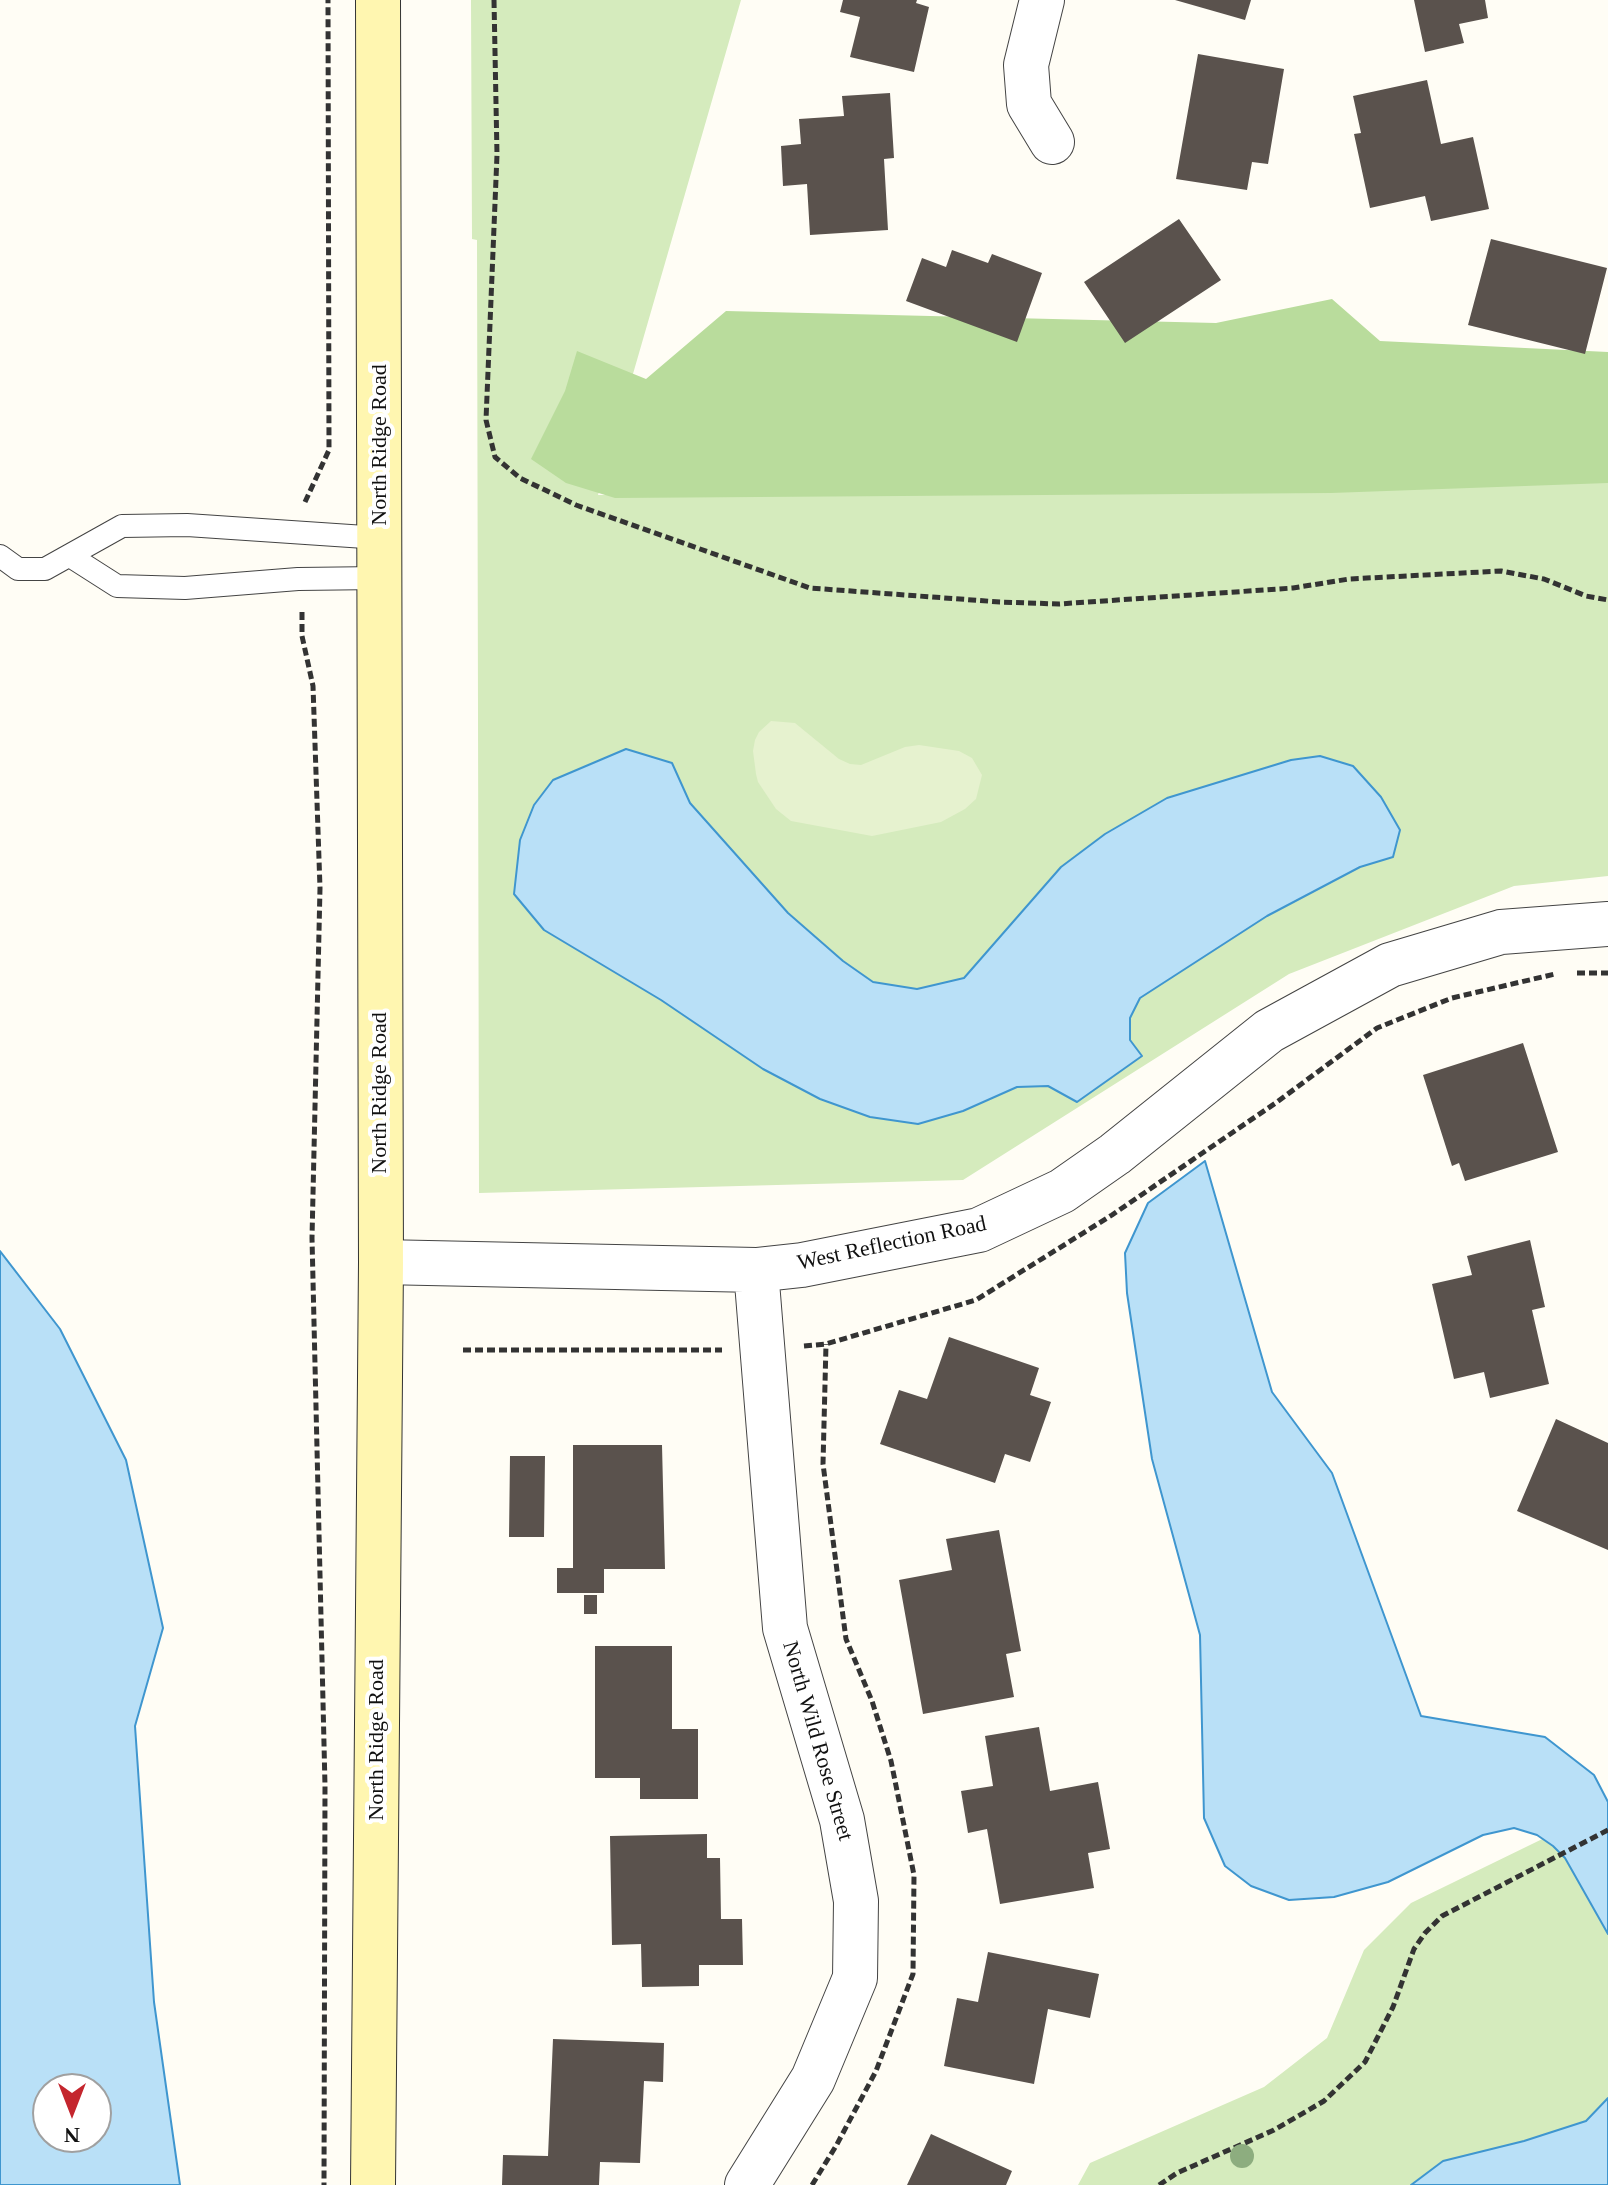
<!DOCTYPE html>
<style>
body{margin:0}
#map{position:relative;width:1608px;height:2185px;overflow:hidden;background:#fffdf5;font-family:"Times New Roman",serif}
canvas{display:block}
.north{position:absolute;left:32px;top:2073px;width:80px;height:80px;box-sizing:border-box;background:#fff;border:2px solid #a0a0a0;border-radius:50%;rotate:180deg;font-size:22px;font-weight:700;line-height:32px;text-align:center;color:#111}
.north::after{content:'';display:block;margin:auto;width:28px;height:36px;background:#c4262e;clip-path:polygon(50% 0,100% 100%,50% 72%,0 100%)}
</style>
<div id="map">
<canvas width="1608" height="2185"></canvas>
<div class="north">N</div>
</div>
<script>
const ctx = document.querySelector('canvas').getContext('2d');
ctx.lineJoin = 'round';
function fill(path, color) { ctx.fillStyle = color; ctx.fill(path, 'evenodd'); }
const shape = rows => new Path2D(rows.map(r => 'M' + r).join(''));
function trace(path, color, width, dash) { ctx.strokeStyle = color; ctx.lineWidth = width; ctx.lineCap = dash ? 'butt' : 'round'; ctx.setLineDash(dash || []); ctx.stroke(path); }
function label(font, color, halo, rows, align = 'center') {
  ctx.font = font + ' "Times New Roman",serif'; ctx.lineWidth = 8; ctx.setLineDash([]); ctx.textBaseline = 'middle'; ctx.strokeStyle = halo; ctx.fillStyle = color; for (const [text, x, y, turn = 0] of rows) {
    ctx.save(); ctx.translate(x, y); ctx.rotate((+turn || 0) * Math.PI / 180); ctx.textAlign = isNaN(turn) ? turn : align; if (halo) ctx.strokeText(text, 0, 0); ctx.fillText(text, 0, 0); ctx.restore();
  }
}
fill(shape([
 [471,0,741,0,598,495,1608,480,1608,876,1514,886,1289,974,963,1180,479,1193,477,240,472,239],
 [1608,1807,1608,2185,1078,2185,1090,2163,1264,2087,1327,2038,1364,1950,1411,1903]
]), '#d5ebbd');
fill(shape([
 [1332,299,1380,341,1608,352,1608,483,1331,493,615,498,566,483,531,459,565,391,577,351,646,379,726,311,1216,323]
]), '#b9dc9c');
fill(shape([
 [771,721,795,723,839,759,850,764,861,765,905,747,919,745,959,751,972,758,982,775,976,799,965,809,941,822,872,836,791,821,776,809,758,782,756,774,753,751,755,740,759,732]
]), '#e6f2cf');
const water = shape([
 [626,749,672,763,690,803,788,913,843,961,873,982,917,989,964,978,1061,867,1105,834,1167,798,1291,760,1320,756,1353,766,1381,797,1400,830,1393,857,1360,867,1267,916,1140,998,1130,1018,1130,1040,1142,1056,1077,1102,1048,1086,1017,1087,963,1111,918,1124,870,1117,820,1099,763,1069,661,1000,544,930,514,894,520,840,534,805,553,780,626,749],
 [1205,1161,1272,1392,1332,1473,1421,1716,1545,1737,1594,1775,1608,1802,1608,1934,1565,1858,1553,1846,1537,1835,1514,1828,1483,1835,1388,1882,1334,1897,1289,1900,1251,1886,1225,1866,1204,1818,1200,1635,1152,1459,1127,1293,1125,1253,1148,1203,1205,1161],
 [0,1251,60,1329,126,1460,163,1628,135,1726,154,2002,180,2185,0,2185,0,1251],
 [48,2089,96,2089,96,2137,48,2137,48,2089],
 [1608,2098,1608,2185,1411,2185,1443,2161,1524,2141,1586,2121,1608,2098]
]);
fill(water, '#b9e0f7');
trace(water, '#3f96cf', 2);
fill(shape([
 [843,0,917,0,916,3,929,7,914,72,850,57,860,17,840,12],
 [1175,0,1251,0,1245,20],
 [1414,0,1485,0,1488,18,1459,24,1464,43,1425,52],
 [1198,54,1284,69,1268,164,1252,162,1247,190,1176,179],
 [1427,80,1441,144,1473,137,1489,209,1431,221,1425,196,1370,208,1354,134,1361,133,1353,96],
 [890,93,894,158,884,159,888,230,810,235,807,184,783,186,781,146,801,144,799,119,844,116,842,96],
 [1179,219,1221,280,1125,343,1084,282],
 [1491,239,1607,268,1585,354,1468,325],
 [952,250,988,263,992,254,1042,273,1017,342,906,301,922,258,946,267],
 [1523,1043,1558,1152,1465,1181,1459,1163,1452,1166,1423,1075],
 [1530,1240,1545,1307,1532,1310,1549,1384,1490,1398,1484,1372,1454,1379,1432,1284,1472,1275,1467,1256],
 [949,1337,1039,1368,1030,1395,1051,1402,1030,1462,1005,1454,995,1483,880,1444,899,1390,927,1399],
 [1556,1419,1608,1443,1608,1550,1517,1511],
 [573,1445,662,1445,665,1569,604,1569,604,1593,557,1593,557,1568,573,1568],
 [510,1456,545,1456,544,1537,509,1537],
 [999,1530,1021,1651,1006,1654,1014,1697,923,1714,899,1580,952,1570,946,1539],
 [584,1595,597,1595,597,1614,584,1614],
 [595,1646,672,1646,672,1729,698,1729,698,1799,640,1799,640,1778,595,1778],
 [1039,1727,1050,1791,1098,1782,1110,1849,1088,1853,1094,1888,1000,1904,987,1829,968,1833,961,1791,993,1786,985,1736],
 [707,1834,707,1858,720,1858,721,1919,742,1919,743,1965,699,1965,699,1986,642,1987,641,1944,612,1945,610,1836],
 [988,1952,1099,1974,1090,2018,1048,2009,1034,2084,944,2066,957,1998,978,2002],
 [553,2039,664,2043,663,2082,644,2081,640,2163,600,2162,599,2185,502,2185,503,2155,548,2156],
 [931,2134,1012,2171,1006,2185,907,2185]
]), '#5a524d');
const lane = shape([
 [0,556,18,569,45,569,122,526,187,525,380,538],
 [70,556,117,586,185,588,298,579,379,578]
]);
const street = shape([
 [1042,0,1026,65,1029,104,1052,142],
 [381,1262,756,1270,802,1265,979,1230,1062,1191,1115,1154,1269,1031,1390,965,1501,932,1608,924],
 [747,2185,813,2079,855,1978,856,1901,842,1820,785,1628,756,1270]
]);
const secondary = shape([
 [373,2185,381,1262,378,0]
]);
trace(lane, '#444', 24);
trace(street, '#444', 46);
trace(secondary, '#333', 46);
trace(shape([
 [494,0,497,155,486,420,495,457,520,478,576,505,810,588,1000,602,1059,604,1293,588,1349,579,1501,571,1544,579,1586,596,1608,600],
 [305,502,329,450,328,0],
 [302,612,302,636,313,686,320,888,312,1238,325,1786,324,2185],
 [1577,973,1608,973],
 [804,1346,826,1344,976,1300,1112,1215,1277,1102,1377,1028,1452,998,1555,974],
 [463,1350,722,1350],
 [812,2185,836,2146,876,2071,913,1974,914,1875,891,1761,872,1701,846,1639,823,1464,826,1344],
 [1159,2185,1177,2173,1274,2130,1324,2101,1365,2062,1393,2007,1414,1949,1425,1933,1442,1916,1608,1830]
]), '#333', 5, [8, 4]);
trace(lane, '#fff', 22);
trace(street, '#fff', 44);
trace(secondary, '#fff6b0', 44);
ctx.fillStyle = '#8dad7f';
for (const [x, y] of [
 [1242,2156]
]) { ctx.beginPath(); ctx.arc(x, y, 12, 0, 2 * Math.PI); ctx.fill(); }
label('22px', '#111', '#fff', [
 ["North Ridge Road",380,445,-90],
 ["North Ridge Road",380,1093,-90],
 ["West Reflection Road",892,1244,-12],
 ["North Ridge Road",377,1740,-90],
 ["North Wild Rose Street",817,1741,74]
]);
</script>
